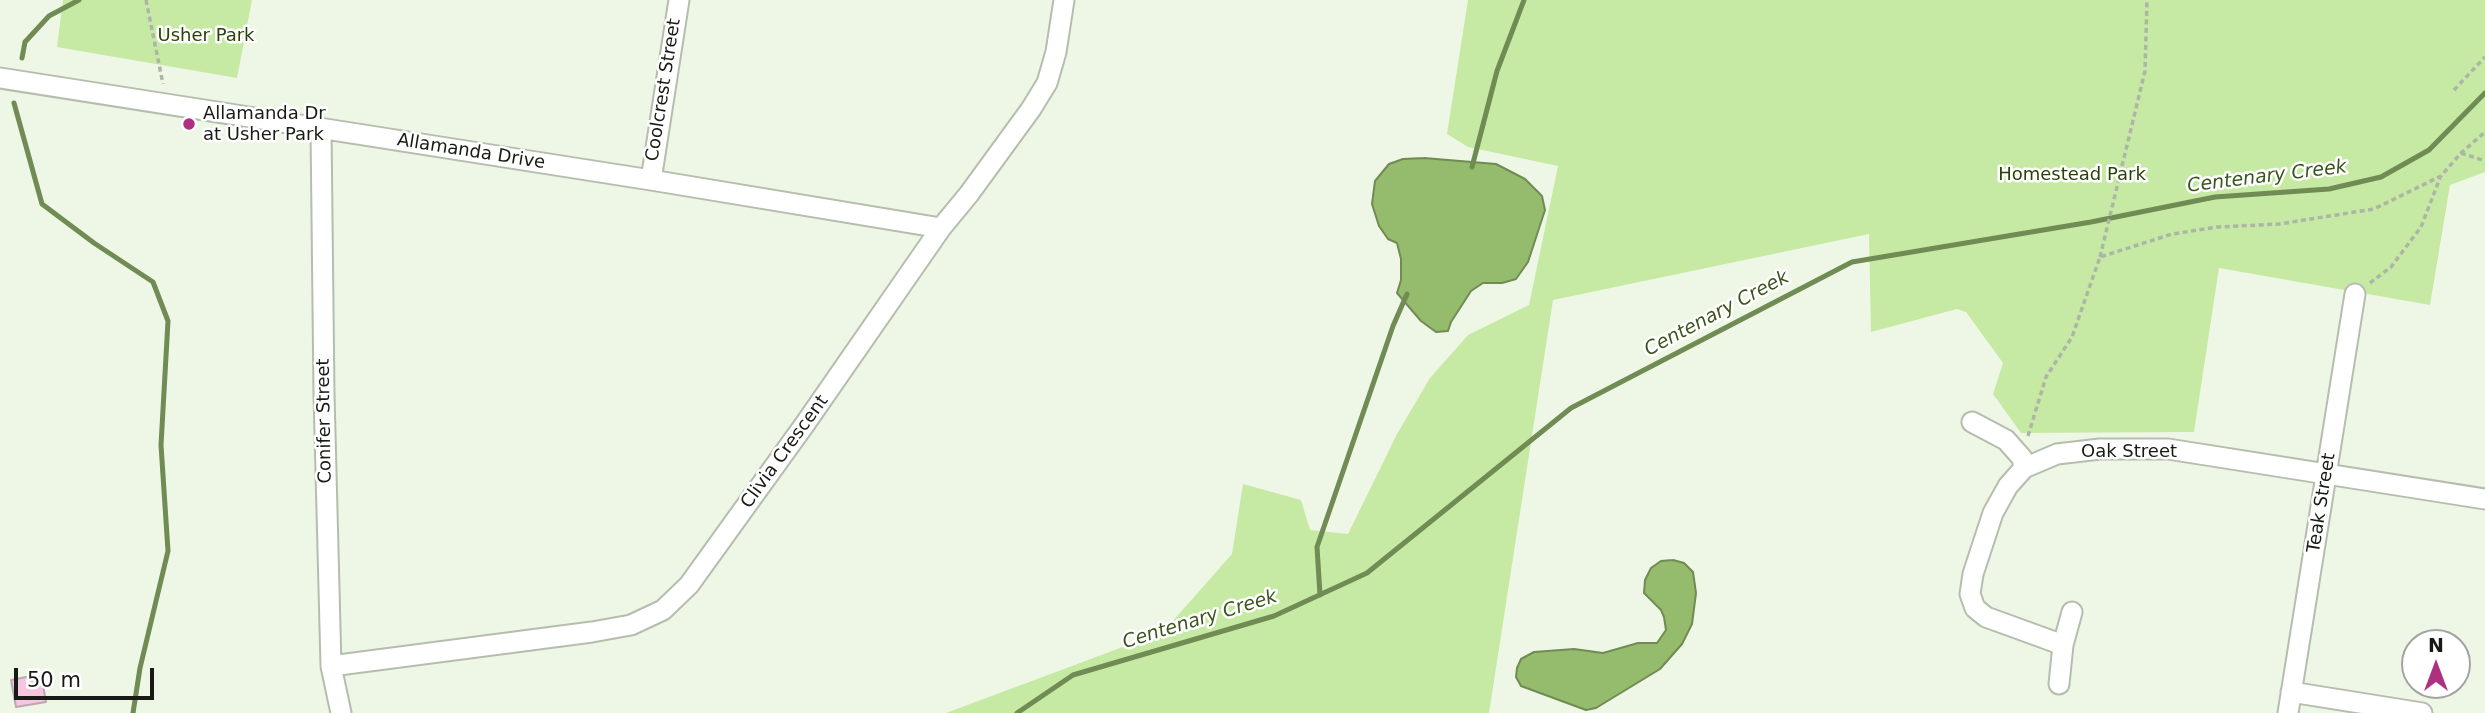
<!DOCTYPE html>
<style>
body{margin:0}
#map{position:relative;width:2485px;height:713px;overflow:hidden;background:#eef7e6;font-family:"DejaVu Sans",sans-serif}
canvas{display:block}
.north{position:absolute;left:2401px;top:629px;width:70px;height:70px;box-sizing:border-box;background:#fff;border:2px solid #a3a4a1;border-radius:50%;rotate:0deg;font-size:19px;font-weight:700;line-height:28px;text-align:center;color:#181b15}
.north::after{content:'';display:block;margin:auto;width:24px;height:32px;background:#ad3081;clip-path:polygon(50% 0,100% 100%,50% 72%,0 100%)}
.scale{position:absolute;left:14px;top:668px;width:140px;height:32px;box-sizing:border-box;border:4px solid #181b15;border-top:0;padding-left:9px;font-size:21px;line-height:24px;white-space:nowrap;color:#181b15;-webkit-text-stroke:5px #fff;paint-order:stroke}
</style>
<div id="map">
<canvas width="2485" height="713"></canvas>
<div class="north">N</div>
<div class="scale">50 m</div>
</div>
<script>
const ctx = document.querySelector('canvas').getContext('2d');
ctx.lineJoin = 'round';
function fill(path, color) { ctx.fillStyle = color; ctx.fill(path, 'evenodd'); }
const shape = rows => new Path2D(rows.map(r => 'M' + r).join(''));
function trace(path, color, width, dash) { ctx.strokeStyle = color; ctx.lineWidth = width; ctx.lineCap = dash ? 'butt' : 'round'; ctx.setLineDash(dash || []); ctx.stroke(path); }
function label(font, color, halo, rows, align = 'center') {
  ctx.font = font + ' "DejaVu Sans",sans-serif'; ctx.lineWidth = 5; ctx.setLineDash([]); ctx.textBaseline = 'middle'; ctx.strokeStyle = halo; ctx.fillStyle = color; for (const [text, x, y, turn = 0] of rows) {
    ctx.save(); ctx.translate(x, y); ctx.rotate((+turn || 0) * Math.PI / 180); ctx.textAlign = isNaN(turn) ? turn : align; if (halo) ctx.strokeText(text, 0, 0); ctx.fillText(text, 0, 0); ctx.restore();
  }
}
fill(shape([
 [63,0,252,0,237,78,57,47],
 [1468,0,2485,0,2485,172,2450,185,2430,305,2219,268,2194,432,2021,433,1993,394,2003,363,1966,312,1957,309,1871,332,1869,234,1553,300,1489,713,946,713,1163,632,1232,554,1243,484,1301,500,1310,530,1348,534,1397,434,1430,378,1468,335,1529,305,1558,166,1468,147,1447,134]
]), '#c6eaa3');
const water = shape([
 [1424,158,1496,164,1525,179,1542,196,1545,210,1528,262,1516,279,1502,283,1483,283,1471,291,1451,322,1448,331,1436,332,1421,321,1397,293,1401,280,1401,259,1397,243,1388,239,1379,226,1372,204,1375,181,1389,164,1403,159,1424,158],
 [1673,560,1684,563,1693,572,1696,593,1692,624,1682,644,1660,669,1596,708,1586,710,1521,686,1516,677,1517,668,1521,659,1534,652,1574,649,1603,653,1638,643,1657,643,1666,630,1664,617,1661,610,1644,593,1645,580,1651,568,1661,561,1673,560]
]);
fill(water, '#95bb6d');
trace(water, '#708b53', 2);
trace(shape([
 [22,58,25,42,49,16,79,0],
 [14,103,42,204,94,243,153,282,168,321,161,445,168,551,140,668,133,713],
 [1472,167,1497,71,1524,0],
 [1320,595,1317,547,1393,326,1407,294],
 [1017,713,1073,675,1274,616,1367,573,1571,408,1852,262,2091,222,2215,197,2329,189,2381,177,2429,150,2485,93]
]), '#708b53', 5);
const building = shape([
 [41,674,46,702,16,707,11,680,41,674]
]);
fill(building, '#f8c5e0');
trace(building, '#bba9b2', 2);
const minor = shape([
 [0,78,651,180,941,228],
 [321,129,324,394,331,666,341,713],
 [651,180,679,0],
 [1972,422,2006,440,2022,458,2024,468],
 [2063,645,1986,617,1975,608,1970,594,1973,574,1993,513,2008,486,2024,468,2057,454,2100,449,2168,449,2485,499],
 [331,666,592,632,631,625,663,610,689,585,805,424,941,228,969,194,1031,109,1047,83,1056,52,1064,0],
 [2059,684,2063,645,2072,612],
 [2291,692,2422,713],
 [2288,713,2355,294]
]);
trace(minor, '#b5beae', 23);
trace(shape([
 [146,0,163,84],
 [2454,90,2485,57],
 [2461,153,2485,161],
 [2100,257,2145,71,2147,0],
 [2370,283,2391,267,2421,227,2440,178],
 [2028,436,2046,377,2072,337,2100,257,2172,234,2218,227,2279,224,2374,209,2441,176,2461,153,2485,132]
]), '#adb5a7', 3.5, [5, 3.5]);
trace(minor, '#fff', 19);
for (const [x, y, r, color] of [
 [189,124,7,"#ad3081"]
]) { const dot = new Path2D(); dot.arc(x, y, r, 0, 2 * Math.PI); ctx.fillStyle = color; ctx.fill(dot); trace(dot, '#fff', 2.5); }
label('18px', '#2a4208', '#fff', [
 ["Usher Park",206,36],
 ["Homestead Park",2072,175]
]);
label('18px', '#181b15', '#fff', [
 ["Coolcrest Street",664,90,-81],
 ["Allamanda Drive",471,152,9],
 ["Conifer Street",325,421,-91],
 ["Clivia Crescent",785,452,-54],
 ["Oak Street",2129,452],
 ["Teak Street",2322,503,-81]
]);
label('18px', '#181b15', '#fff', [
 ["Allamanda Dr",203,114],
 ["at Usher Park",203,135]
], 'left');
label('italic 19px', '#3c551e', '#fff', [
 ["Centenary Creek",2267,177,-7],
 ["Centenary Creek",1717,314,-28],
 ["Centenary Creek",1200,620,-17]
]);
</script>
